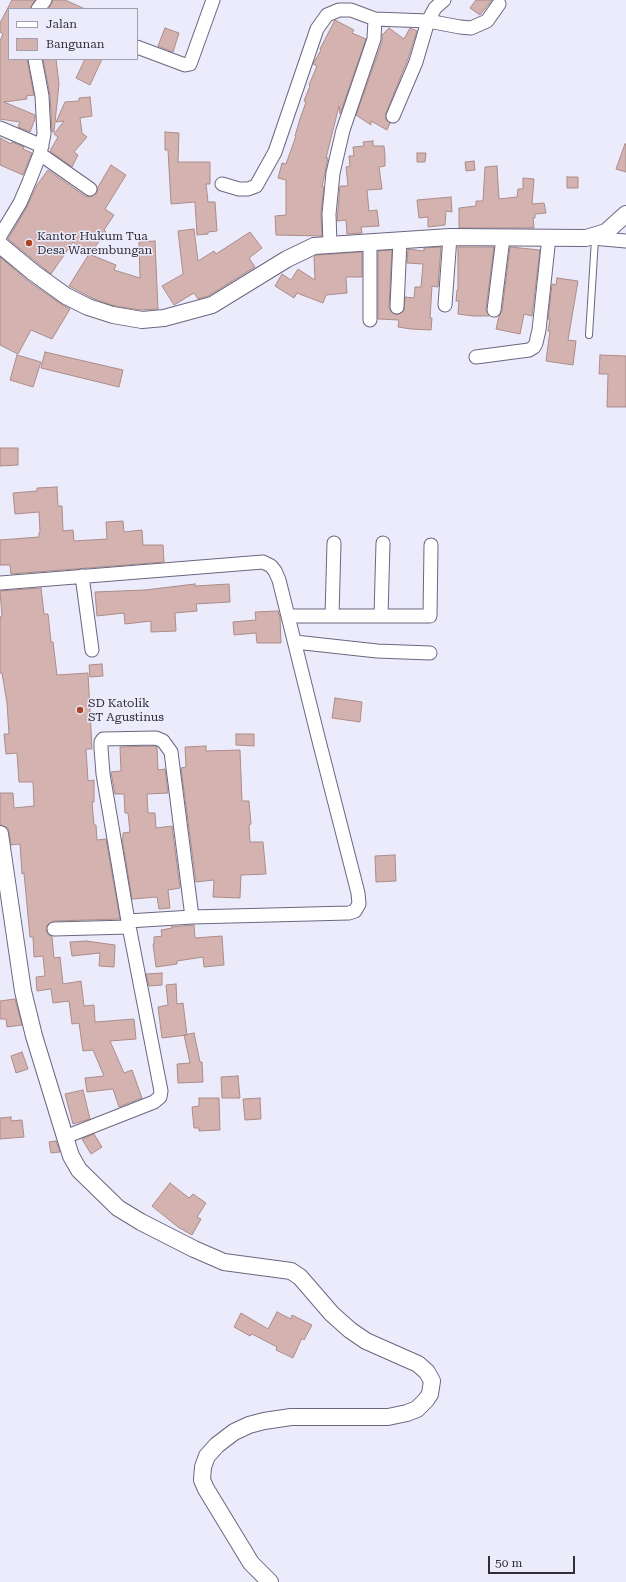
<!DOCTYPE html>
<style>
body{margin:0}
#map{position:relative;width:626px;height:1582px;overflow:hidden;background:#ecebfc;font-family:"Roboto Serif",serif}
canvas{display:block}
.legend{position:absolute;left:8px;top:8px;width:130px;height:52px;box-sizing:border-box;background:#ecebfc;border:1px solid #a19fae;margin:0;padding:5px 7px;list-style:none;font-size:12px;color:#302e39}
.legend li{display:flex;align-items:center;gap:8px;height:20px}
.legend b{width:20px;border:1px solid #a19fae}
.scale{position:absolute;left:488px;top:1556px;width:87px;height:18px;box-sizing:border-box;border:2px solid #302e39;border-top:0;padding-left:5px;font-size:12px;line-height:14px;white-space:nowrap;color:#302e39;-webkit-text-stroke:3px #ecebfc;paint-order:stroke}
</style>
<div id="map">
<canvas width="626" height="1582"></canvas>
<ul class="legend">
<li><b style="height:5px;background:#fff"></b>Jalan</li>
<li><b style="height:11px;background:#d3b2af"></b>Bangunan</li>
</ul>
<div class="scale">50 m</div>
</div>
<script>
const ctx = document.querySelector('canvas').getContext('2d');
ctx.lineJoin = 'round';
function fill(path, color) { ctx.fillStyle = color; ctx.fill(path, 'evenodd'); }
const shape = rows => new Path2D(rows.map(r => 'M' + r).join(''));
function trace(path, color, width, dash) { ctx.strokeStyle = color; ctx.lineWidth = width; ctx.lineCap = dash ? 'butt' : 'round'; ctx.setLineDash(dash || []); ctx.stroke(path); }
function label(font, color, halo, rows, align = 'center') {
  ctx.font = font + ' "Roboto Serif",serif'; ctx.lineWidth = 3; ctx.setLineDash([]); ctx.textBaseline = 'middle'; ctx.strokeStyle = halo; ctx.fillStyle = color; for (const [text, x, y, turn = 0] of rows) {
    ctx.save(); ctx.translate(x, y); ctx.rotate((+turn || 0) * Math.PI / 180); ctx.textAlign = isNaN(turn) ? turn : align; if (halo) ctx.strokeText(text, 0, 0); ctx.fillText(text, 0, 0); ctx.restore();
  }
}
const building = shape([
 [12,0,35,0,30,9,9,9,9,59,27,59,34,95,26,96,27,99,4,102,35,115,35,119,30,132,18,127,20,122,0,119,0,41,3,34,0,32,0,23,12,0],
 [53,0,65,0,85,9,50,9,49,8,53,0],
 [476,0,492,0,480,15,470,8,476,0],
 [335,20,354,30,352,33,366,39,340,114,339,106,326,158,328,158,322,187,324,187,321,213,322,236,276,235,275,216,286,215,286,180,278,178,282,163,286,164,296,136,295,136,300,119,306,102,304,101,310,86,309,85,317,66,313,64,321,50,320,49,335,20],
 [165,28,179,33,173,52,158,46,165,28],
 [389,28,404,39,410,28,417,31,408,59,386,113,386,120,390,123,387,130,371,121,371,125,356,115,382,42,382,35,389,28],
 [43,59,56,59,59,84,54,132,52,132,50,95,43,59],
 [85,59,102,59,90,85,76,78,85,59],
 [90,97,92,116,80,118,82,133,87,137,74,152,78,155,72,167,50,151,58,137,54,134,64,121,56,122,65,102,79,101,79,98,90,97],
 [165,132,179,133,178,162,210,162,210,184,206,184,208,202,215,202,217,231,208,232,208,234,197,235,195,202,171,204,168,150,165,150,165,132],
 [0,138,11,144,12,142,24,147,23,149,32,153,23,175,0,165,0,138],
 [373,141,373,146,384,146,385,155,385,166,379,167,382,189,367,190,369,211,377,210,379,226,361,227,362,233,347,234,346,220,337,221,340,186,348,186,346,167,350,166,349,156,354,156,353,147,364,146,363,142,373,141],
 [625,144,626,144,626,172,616,169,625,144],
 [417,153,426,153,425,162,417,162,417,153],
 [474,161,475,170,466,171,465,162,474,161],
 [111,165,126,175,105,209,114,215,104,230,106,232,90,254,73,242,51,274,8,239,27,207,37,185,48,170,85,196,90,197,97,193,98,187,111,165],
 [497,166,499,199,517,197,518,189,523,189,523,178,534,179,532,204,544,203,546,213,535,214,535,218,533,218,534,228,459,228,459,208,476,206,476,201,483,201,485,167,497,166],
 [567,177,578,177,578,188,567,188,567,177],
 [451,197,452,212,446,211,445,225,428,227,428,217,419,218,417,200,451,197],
 [194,229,198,261,214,251,216,254,250,232,262,248,249,258,255,267,208,296,198,299,194,293,174,305,162,286,183,274,178,231,194,229],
 [155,241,158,309,140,310,115,306,92,298,69,286,89,254,116,265,114,270,140,278,139,242,155,241],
 [441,247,438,287,432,286,430,318,432,318,431,330,411,329,398,327,399,320,378,319,378,251,392,250,389,307,392,313,397,315,404,311,405,297,414,298,415,287,421,287,423,264,407,263,408,249,424,251,424,248,441,247],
 [458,247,494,247,486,309,489,316,473,316,458,314,459,301,456,301,457,290,458,290,458,247],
 [510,247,540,250,532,316,524,314,520,334,496,329,499,316,502,311,510,247],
 [362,252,362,277,346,277,347,293,326,295,323,303,297,293,294,298,275,286,282,274,291,280,298,269,315,280,314,257,316,255,362,252],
 [0,257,28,281,61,304,70,309,52,339,31,330,18,354,0,345,0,257],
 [557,278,578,281,568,340,576,341,573,365,546,361,550,331,548,331,550,319,548,319,552,284,556,285,557,278],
 [45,352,123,370,119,387,41,368,45,352],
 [17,355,41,362,33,387,10,380,17,355],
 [600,355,626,356,626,407,607,407,608,374,599,374,600,355],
 [0,448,18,448,18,465,0,466,0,448],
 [57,487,58,506,62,506,63,531,73,530,74,541,107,539,106,522,123,521,124,532,142,530,143,545,163,545,164,562,11,574,10,565,0,565,0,540,39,537,39,533,40,532,39,512,15,514,13,493,37,491,37,488,57,487],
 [195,584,195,586,229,584,230,602,196,604,197,611,175,613,176,631,151,632,151,621,125,624,124,613,97,616,95,592,145,590,195,584],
 [41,588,44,614,48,614,51,642,53,642,57,675,88,673,92,749,86,749,88,781,94,780,94,802,92,802,94,825,96,825,97,840,106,839,120,919,54,921,47,925,46,930,47,933,52,937,54,958,60,957,63,984,81,981,84,1006,94,1005,95,1022,134,1019,136,1039,110,1041,124,1073,132,1070,142,1098,119,1107,113,1089,87,1092,85,1078,104,1076,93,1050,83,1051,79,1023,72,1024,69,1001,53,1003,51,989,37,991,36,977,45,976,43,956,34,957,33,937,30,937,24,873,22,874,20,844,11,845,8,828,0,825,0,793,13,793,14,808,34,806,33,782,19,782,17,753,6,754,4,734,9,734,7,703,2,673,0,673,0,617,2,616,0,591,41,588],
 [278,611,280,617,281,643,257,643,256,633,234,635,233,622,256,620,255,612,278,611],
 [102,664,103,676,90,677,89,665,102,664],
 [335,698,362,702,360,722,332,718,335,698],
 [236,734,254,734,254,746,236,745,236,734],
 [154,746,157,747,158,770,165,769,168,793,147,794,148,813,155,813,156,828,172,826,180,888,168,890,170,908,159,909,157,897,132,899,122,838,123,838,123,833,130,832,128,813,125,813,124,794,115,794,111,772,121,771,120,747,154,746],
 [206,746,206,751,240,750,242,801,249,801,251,824,249,825,250,842,263,842,266,874,241,875,240,898,213,897,214,880,196,882,181,768,186,767,185,747,206,746],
 [395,855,396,881,376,882,375,856,395,855],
 [194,925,195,938,222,936,224,965,204,967,203,957,177,961,177,964,156,967,153,944,154,944,154,937,162,936,161,930,172,928,171,927,194,925],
 [86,941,115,945,114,967,99,966,100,953,72,956,70,942,86,941],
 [162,973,162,985,149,986,146,974,162,973],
 [176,984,177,1004,183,1003,187,1035,162,1038,158,1007,168,1005,166,985,176,984],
 [15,999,22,1025,7,1027,6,1019,0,1019,0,1001,15,999],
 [194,1033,200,1062,202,1062,203,1082,178,1083,177,1064,190,1063,184,1035,194,1033],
 [22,1052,28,1069,16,1073,11,1056,22,1052],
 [238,1076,240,1098,222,1098,221,1077,238,1076],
 [83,1090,90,1119,73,1124,65,1094,83,1090],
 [199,1098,219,1098,220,1130,199,1131,199,1128,194,1128,192,1107,199,1106,199,1098],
 [260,1098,261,1119,245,1120,243,1099,260,1098],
 [11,1117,11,1121,22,1120,24,1137,0,1139,0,1118,11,1117],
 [94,1134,102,1147,91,1154,82,1139,94,1134],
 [56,1141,60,1152,51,1153,49,1142,56,1141],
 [170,1183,189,1198,193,1194,206,1203,197,1217,201,1219,192,1235,178,1227,152,1206,170,1183],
 [277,1312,291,1319,292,1315,312,1325,304,1340,302,1338,293,1358,276,1350,277,1347,252,1334,250,1336,234,1327,241,1313,268,1329,277,1312]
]);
fill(building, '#d3b2af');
trace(building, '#ab8c89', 1);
const service = shape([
 [589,335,595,239]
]);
const minor = shape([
 [38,9,45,0],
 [375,19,428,21,435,8,444,0],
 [137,47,185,65,190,64,213,0],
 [393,116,416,62,428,21,460,27,471,28,487,21,499,4],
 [0,128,42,146],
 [40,154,90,189],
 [222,184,239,189,248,189,256,186,275,152,317,29,327,15,339,10,351,10,375,19,374,39,343,130,333,173,329,214,330,245],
 [0,236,20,203,29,182,40,154,44,134,42,96,35,59],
 [592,238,626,241],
 [445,305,450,237],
 [397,307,400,240],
 [494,310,503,238],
 [370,320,370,242],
 [476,357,529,350,534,347,536,343,539,330,549,237],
 [82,576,92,650],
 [0,583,263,562,271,566,275,571,279,580,318,737,358,893,359,904,355,911,349,913,192,917,128,921],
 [288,616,430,616,431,545],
 [332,616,334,543],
 [381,616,383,543],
 [295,642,377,651,430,653],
 [54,929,129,927],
 [65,1137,154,1102,160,1097,161,1091,128,921,103,774,101,748,101,742,103,739,156,738,163,741,171,752,192,917]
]);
const tertiary = shape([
 [0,245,34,273,66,296,88,307,113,315,142,320,164,318,212,305,287,259,314,246,450,237,586,238,606,232,626,214],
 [0,834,23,991,34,1036,65,1137,71,1156,79,1170,118,1208,141,1222,194,1249,224,1262,291,1271,300,1277,332,1314,350,1330,366,1341,418,1364,427,1372,432,1381,430,1394,426,1400,417,1409,407,1413,388,1417,291,1417,264,1421,249,1425,234,1432,217,1445,207,1456,203,1467,202,1480,206,1489,251,1563,270,1582]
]);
trace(service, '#6a677f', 8);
trace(minor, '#6a677f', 15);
trace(tertiary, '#6a677f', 18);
trace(service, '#fff', 6);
trace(minor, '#fff', 13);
trace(tertiary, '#fff', 16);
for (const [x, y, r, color] of [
 [29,243,4,"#ad4525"],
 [80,710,4,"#ad4525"]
]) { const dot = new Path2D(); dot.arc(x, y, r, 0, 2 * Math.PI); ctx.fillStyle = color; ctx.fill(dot); trace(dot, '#ecebfc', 1.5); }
label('12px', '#302e39', '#ecebfc', [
 ["Kantor Hukum Tua",37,236],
 ["Desa Warembungan",37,250],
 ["SD Katolik",88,703],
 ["ST Agustinus",88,717]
], 'left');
</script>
